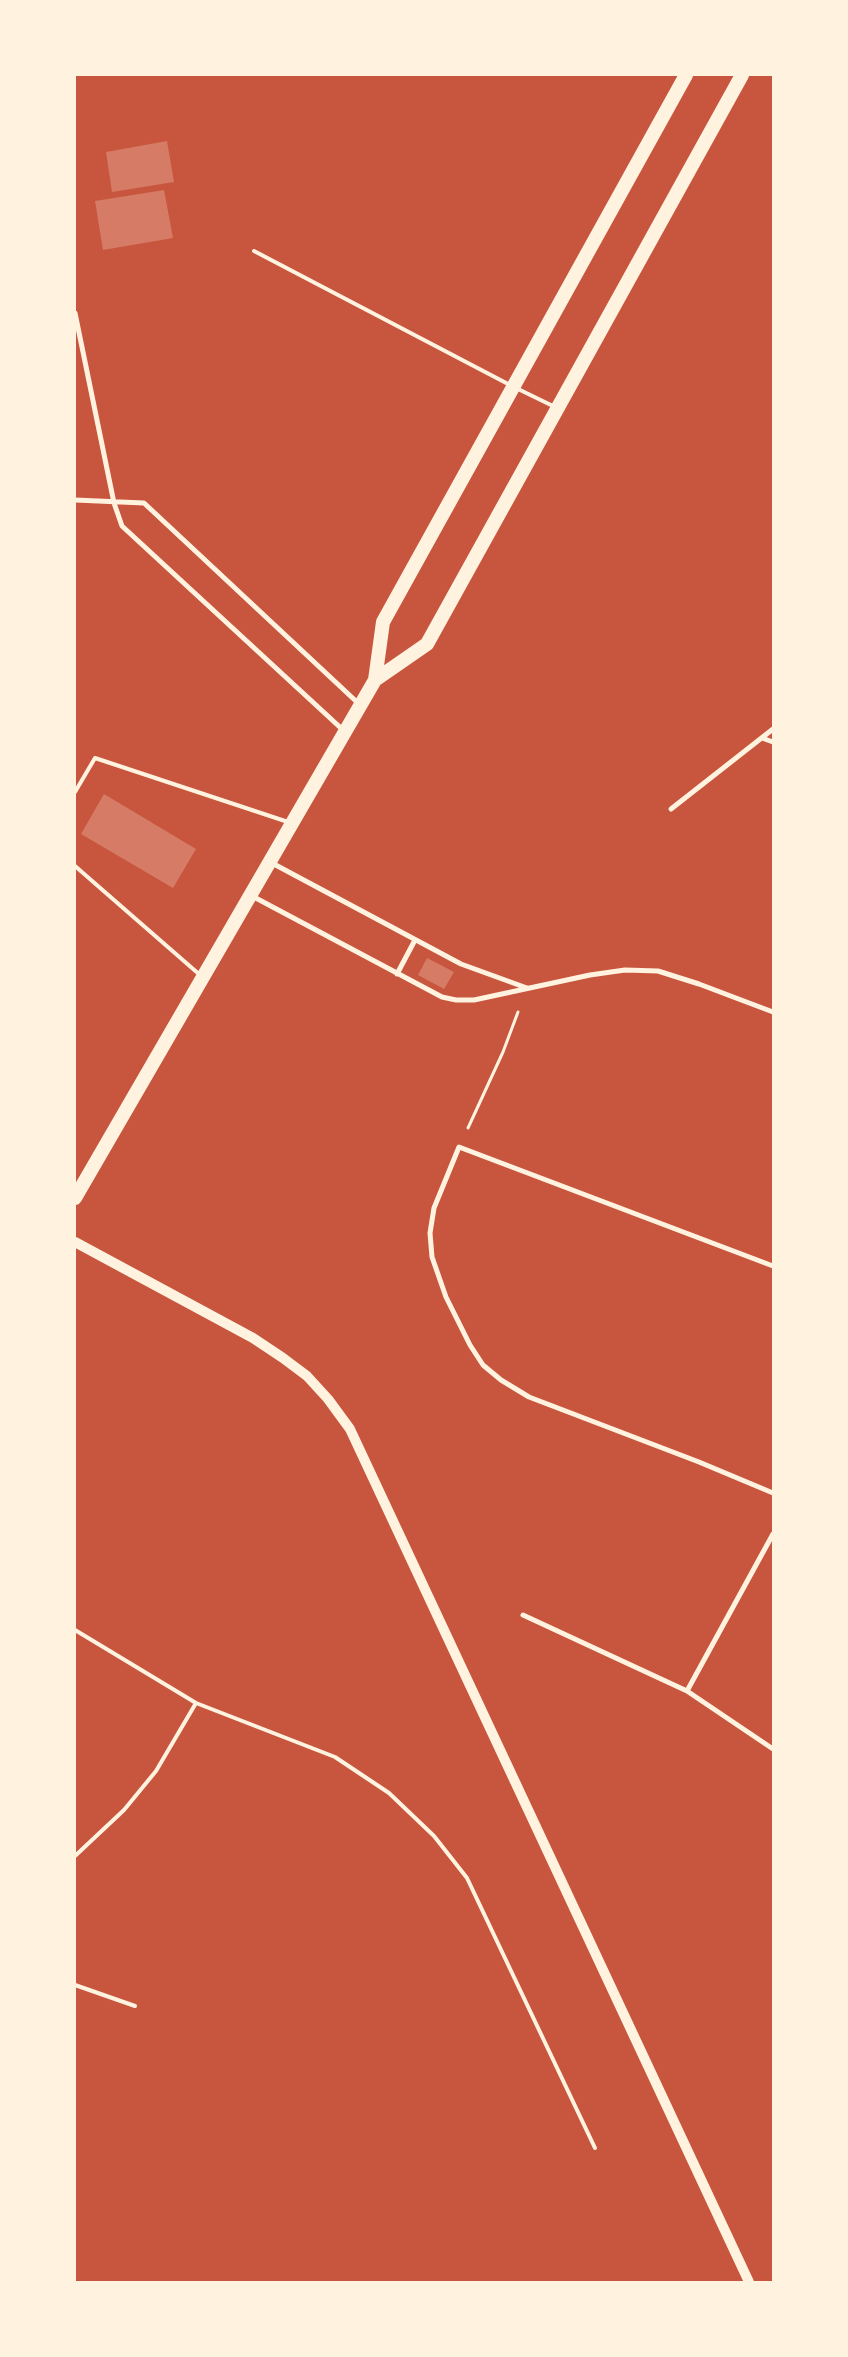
<!DOCTYPE html>
<style>
body{margin:0}
#map{position:relative;width:848px;height:2357px;overflow:hidden;background:#c8553d;font-family:"Alegreya Sans",sans-serif}
canvas{display:block}
.frame{position:absolute;inset:0;border:76px solid #fff3e0;pointer-events:none}
</style>
<div id="map">
<canvas width="848" height="2357"></canvas>
<div class="frame"></div>
</div>
<script>
const ctx = document.querySelector('canvas').getContext('2d');
ctx.lineJoin = 'round';
function fill(path, color) { ctx.fillStyle = color; ctx.fill(path, 'evenodd'); }
const shape = rows => new Path2D(rows.map(r => 'M' + r).join(''));
function trace(path, color, width, dash) { ctx.strokeStyle = color; ctx.lineWidth = width; ctx.lineCap = dash ? 'butt' : 'round'; ctx.setLineDash(dash || []); ctx.stroke(path); }
fill(shape([
 [167,141,174,182,112,192,106,152],
 [164,190,173,238,103,250,95,201],
 [104,794,196,849,173,888,81,834],
 [427,958,454,972,444,989,418,975]
]), '#d67c66');
trace(shape([
 [468,1128,503,1052,518,1012]
]), '#fff3e0', 3);
trace(shape([
 [254,251,510,385],
 [516,388,555,407],
 [75,792,95,758,288,822],
 [75,866,200,975],
 [75,1630,196,1703,335,1757,389,1793,434,1836,467,1878,595,2148],
 [75,1856,124,1810,156,1771,196,1703],
 [75,1985,135,2006]
]), '#fff3e0', 4);
trace(shape([
 [75,313,114,503,122,526,343,730],
 [75,500,144,503,359,704],
 [762,738,773,742],
 [671,809,773,729],
 [270,862,461,964,527,988],
 [252,896,442,997,456,1000,474,1000,590,975,625,970,658,971,699,984,773,1012],
 [397,974,415,940],
 [773,1266,459,1147,434,1208,430,1233,432,1257,446,1297,470,1345,483,1365,501,1380,529,1397,699,1462,773,1493],
 [523,1615,687,1691,773,1749],
 [687,1691,773,1534]
]), '#fff3e0', 5);
trace(shape([
 [75,1242,253,1338,283,1358,307,1376,328,1399,350,1429,749,2282]
]), '#fff3e0', 10);
trace(shape([
 [375,680,427,644,742,75],
 [75,1198,375,680,383,622,686,75]
]), '#fff3e0', 14);
</script>
